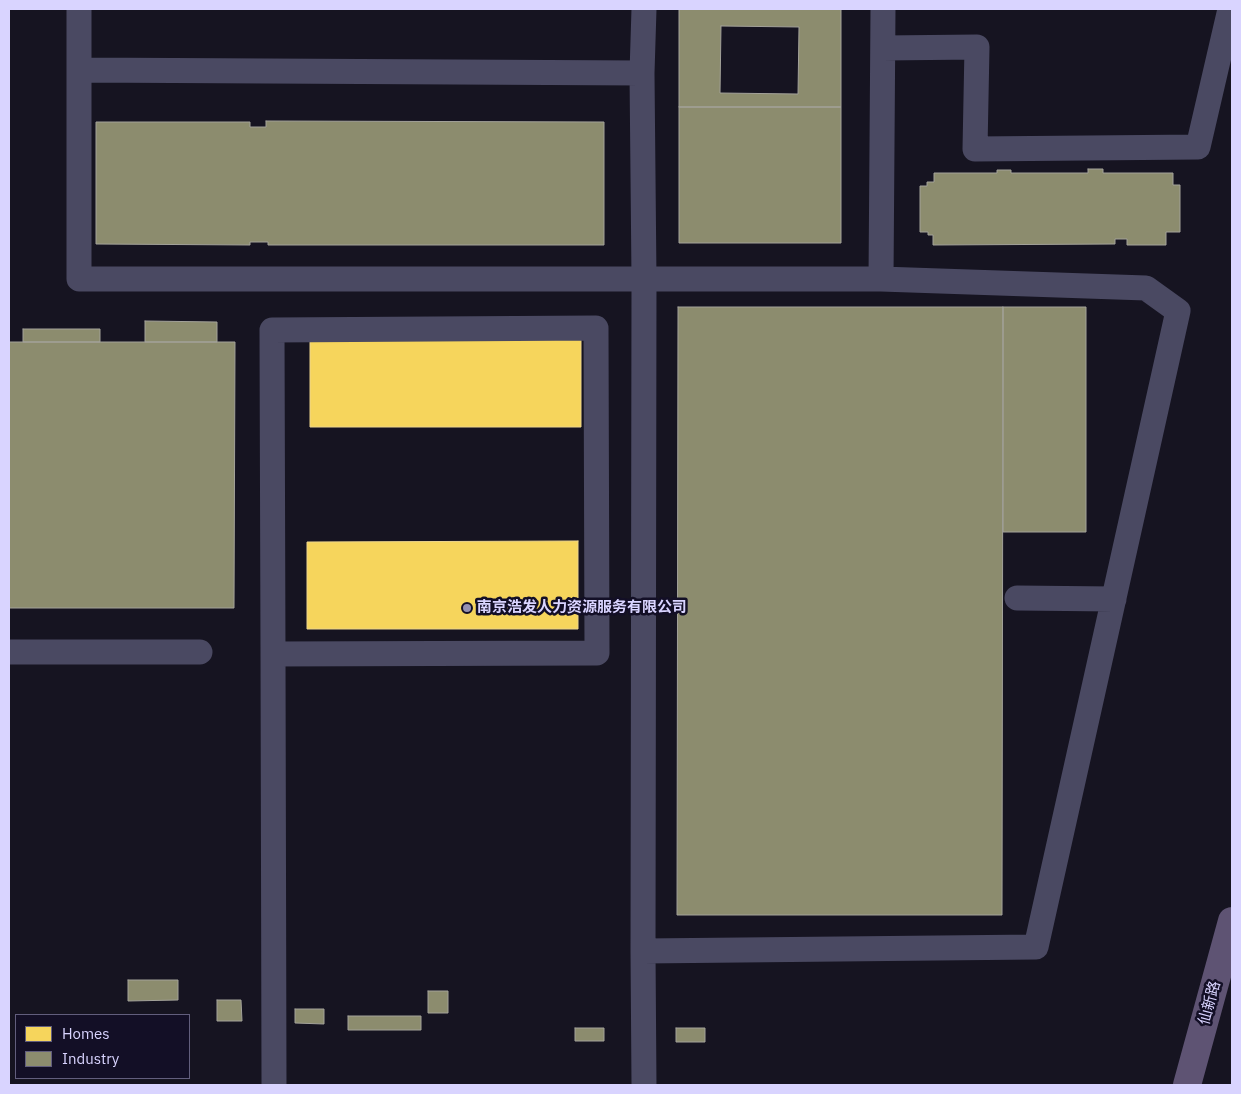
<!DOCTYPE html>
<meta charset="utf-8">
<style>
body{margin:0}
#map{position:relative;width:1241px;height:1094px;overflow:hidden;background:#161421;font-family:"IBM Plex Sans",sans-serif}
canvas{display:block}
.frame{position:absolute;inset:0;border:10px solid #d9d4ff;pointer-events:none}
.legend{position:absolute;left:15px;top:1014px;width:175px;height:65px;box-sizing:border-box;background:#130f26;border:1px solid #625e7d;margin:0;padding:6px 9px;list-style:none;font-size:15px;color:#d9d4ff}
.legend li{display:flex;align-items:center;gap:10px;height:25px}
.legend b{width:25px;border:1px solid #625e7d}
</style>
<div id="map">
<canvas width="1241" height="1094"></canvas>
<div class="frame"></div>
<ul class="legend">
<li><b style="height:14px;background:#f6d55c"></b>Homes</li>
<li><b style="height:14px;background:#8c8c6e"></b>Industry</li>
</ul>
</div>
<script>
const ctx = document.querySelector('canvas').getContext('2d');
ctx.lineJoin = 'round';
function fill(path, color) { ctx.fillStyle = color; ctx.fill(path, 'evenodd'); }
const shape = rows => new Path2D(rows.map(r => 'M' + r).join(''));
function trace(path, color, width, dash) { ctx.strokeStyle = color; ctx.lineWidth = width; ctx.lineCap = dash ? 'butt' : 'round'; ctx.setLineDash(dash || []); ctx.stroke(path); }
function label(font, color, halo, rows, align = 'center') {
  ctx.font = font + ' "IBM Plex Sans","Noto Sans SC",sans-serif'; ctx.lineWidth = 5; ctx.setLineDash([]); ctx.textBaseline = 'middle'; ctx.strokeStyle = halo; ctx.fillStyle = color; for (const [text, x, y, turn = 0] of rows) {
    ctx.save(); ctx.translate(x, y); ctx.rotate((+turn || 0) * Math.PI / 180); ctx.textAlign = isNaN(turn) ? turn : align; if (halo) ctx.strokeText(text, 0, 0); ctx.fillText(text, 0, 0); ctx.restore();
  }
}
const homes = shape([
 [581,339,581,427,310,427,310,340,581,339],
 [578,541,578,629,307,629,307,542,578,541]
]);
fill(homes, '#f6d55c');
trace(homes, '#edd58d', 1);
const industry = shape([
 [679,9,841,9,841,107,679,107,679,9],
 [721,26,799,27,798,94,720,93,721,26],
 [679,107,841,107,841,243,679,243,679,107],
 [266,121,604,122,604,245,268,245,268,242,250,242,250,245,96,244,96,122,250,122,250,127,266,127,266,121],
 [1088,169,1103,169,1103,173,1173,173,1173,185,1180,185,1180,232,1166,232,1166,245,1127,245,1127,239,1115,239,1115,244,933,245,933,235,928,235,928,232,920,232,920,186,927,186,927,182,934,182,934,173,997,173,997,170,1011,170,1011,173,1088,173,1088,169],
 [678,307,1003,307,1002,915,677,915,678,307],
 [1003,307,1086,307,1086,532,1003,532,1003,307],
 [145,321,217,322,217,342,145,342,145,321],
 [23,329,100,329,100,342,23,342,23,329],
 [9,342,235,342,234,608,9,608,9,342],
 [128,980,178,980,178,1000,128,1001,128,980],
 [428,991,448,991,448,1013,428,1013,428,991],
 [217,1000,241,1000,242,1021,217,1021,217,1000],
 [295,1009,324,1009,324,1024,295,1023,295,1009],
 [348,1016,421,1016,421,1030,348,1030,348,1016],
 [575,1028,604,1028,604,1041,575,1041,575,1028],
 [676,1028,705,1028,705,1042,676,1042,676,1028]
]);
fill(industry, '#8c8c6e');
trace(industry, '#a3a29a', 1);
trace(shape([
 [79,9,79,279,644,279,642,73,644,9],
 [883,48,977,47,975,149,1198,147,1230,9],
 [79,70,642,73],
 [881,279,883,9],
 [1017,598,1114,599],
 [9,652,200,652],
 [273,654,597,653,596,328,272,330,273,654,274,1085],
 [643,951,1036,947,1178,311,1146,288,881,279,644,279,643,951,644,1085]
]), '#4a4962', 25);
trace(shape([
 [1187,1085,1232,921]
]), '#5e5373', 28);
for (const [x, y, r, color] of [
 [467,608,5,"#9591b1"]
]) { const dot = new Path2D(); dot.arc(x, y, r, 0, 2 * Math.PI); ctx.fillStyle = color; ctx.fill(dot); trace(dot, '#130f26', 2); }
label('bold 15px', '#d9d4ff', '#130f26', [
 ["南京浩发人力资源服务有限公司",477,608]
], 'left');
label('15px', '#d9d4ff', '#130f26', [
 ["仙新路",1210,1003,-75]
]);
</script>
